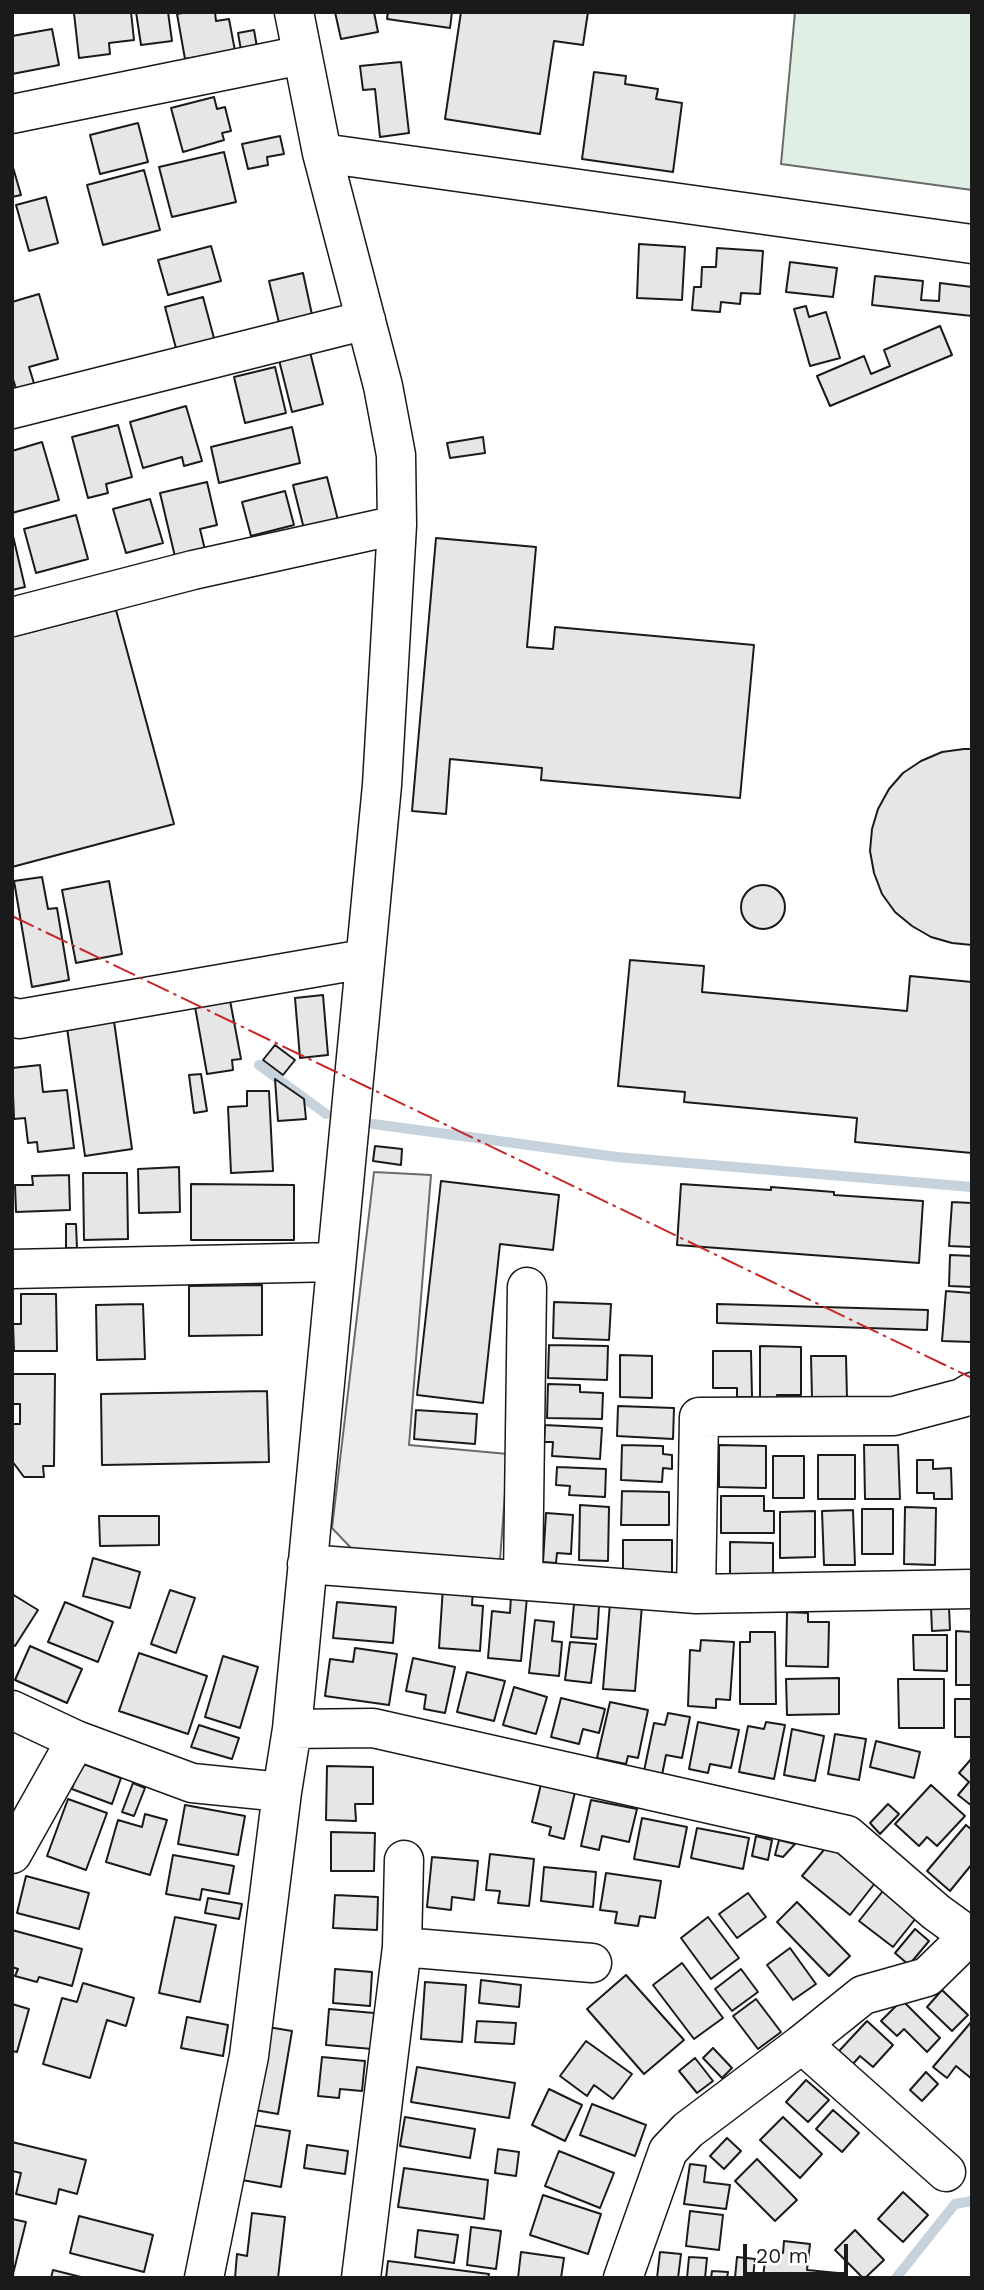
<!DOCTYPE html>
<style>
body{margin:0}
#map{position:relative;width:984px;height:2290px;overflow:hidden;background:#fff;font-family:"Work Sans",sans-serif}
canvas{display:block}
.frame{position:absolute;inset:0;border:14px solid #1a1a1a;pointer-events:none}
.scale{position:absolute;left:743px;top:2244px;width:105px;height:32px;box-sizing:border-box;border:4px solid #1a1a1a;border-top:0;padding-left:9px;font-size:21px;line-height:24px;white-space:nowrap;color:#1a1a1a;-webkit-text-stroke:5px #fff;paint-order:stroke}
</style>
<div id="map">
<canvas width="984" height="2290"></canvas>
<div class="frame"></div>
<div class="scale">20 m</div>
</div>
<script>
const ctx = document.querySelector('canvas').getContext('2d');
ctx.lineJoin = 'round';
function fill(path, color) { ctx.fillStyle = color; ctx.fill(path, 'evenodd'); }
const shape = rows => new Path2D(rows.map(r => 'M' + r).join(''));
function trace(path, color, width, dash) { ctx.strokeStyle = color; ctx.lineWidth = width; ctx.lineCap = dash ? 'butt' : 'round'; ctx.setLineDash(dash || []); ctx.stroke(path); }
const green = shape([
 [795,12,972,12,972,190,781,164,795,12]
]);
fill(green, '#e0efe3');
trace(green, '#6a6a6a', 2);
const parking = shape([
 [374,1172,431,1175,409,1445,508,1454,500,1560,352,1549,332,1528,374,1172]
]);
fill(parking, '#ededed');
trace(parking, '#6a6a6a', 2);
trace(shape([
 [259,1065,326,1114],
 [373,1124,617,1157,972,1187],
 [896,2278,955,2204,972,2201]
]), '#c6d2dc', 10);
const building = shape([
 [85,12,131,12,134,40,109,43,110,54,79,58,74,13,85,12],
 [136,12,168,12,172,41,141,45,136,12],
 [188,12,215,12,216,21,229,19,235,51,185,59,177,14,188,12],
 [335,12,374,12,378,32,341,39,335,12],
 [388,12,452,12,450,28,387,19,388,12],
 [461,12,588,12,583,45,554,41,540,134,445,119,461,12],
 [52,29,59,65,12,74,12,36,52,29],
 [254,30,258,53,242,56,238,33,254,30],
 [401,62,409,133,380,137,375,89,363,90,360,66,401,62],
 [594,72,626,76,625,84,658,89,656,99,682,103,673,172,582,159,594,72],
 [214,97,217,109,225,107,231,131,222,133,224,140,183,152,171,108,214,97],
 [138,123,148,162,100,174,90,135,138,123],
 [280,136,284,154,267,157,268,165,248,169,242,144,280,136],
 [224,152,236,202,172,217,159,167,224,152],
 [12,164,21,195,12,197,12,164],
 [144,170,160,230,103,245,87,185,144,170],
 [46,197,58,243,29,251,16,205,46,197],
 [639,244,685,247,682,300,637,298,639,244],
 [211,246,221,281,168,295,158,260,211,246],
 [717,248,763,251,760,294,741,293,740,304,721,302,720,312,692,310,694,287,701,287,702,267,716,267,717,248],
 [790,262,837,268,833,297,786,292,790,262],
 [303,273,314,324,281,331,269,281,303,273],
 [875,276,923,281,921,300,939,301,940,283,972,287,972,316,872,305,875,276],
 [39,294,58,359,29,367,36,390,18,395,12,376,12,302,39,294],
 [203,297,215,342,177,352,165,307,203,297],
 [806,306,809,317,826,312,840,358,810,366,794,309,806,306],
 [940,326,952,355,830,406,817,376,864,356,871,374,890,366,884,350,940,326],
 [310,352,323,404,292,412,279,360,310,352],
 [275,367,286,413,245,423,234,377,275,367],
 [186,406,202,461,184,466,182,457,143,468,130,422,186,406],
 [118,425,132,477,106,484,108,493,88,498,72,437,118,425],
 [292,427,300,463,219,483,211,447,292,427],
 [483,437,485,453,450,458,447,443,483,437],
 [42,442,59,500,12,513,12,451,42,442],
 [327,477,339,524,305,533,293,485,327,477],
 [207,482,217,525,200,529,206,554,176,561,160,493,207,482],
 [285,491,294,525,251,536,242,502,285,491],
 [150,499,163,543,126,553,113,509,150,499],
 [76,515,88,559,36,573,24,529,76,515],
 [13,536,25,587,12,590,12,537,13,536],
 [436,538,536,547,527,647,553,649,555,627,754,645,740,798,541,780,542,768,450,759,446,814,412,811,436,538],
 [116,610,174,824,12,867,12,637,116,610],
 [964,749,972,749,972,945,952,943,931,937,912,926,895,912,882,894,874,873,870,851,872,829,878,809,889,789,903,773,921,761,942,752,964,749],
 [42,877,48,909,57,908,69,980,32,987,14,881,42,877],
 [109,881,122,954,76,963,62,890,109,881],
 '741 907a22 22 0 1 1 44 0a22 22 0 1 1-44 0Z',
 [630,960,704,966,702,992,907,1011,910,976,972,982,972,1153,855,1142,857,1118,684,1102,685,1092,618,1086,630,960],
 [229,995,241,1059,232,1060,233,1070,207,1074,194,1001,229,995],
 [323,995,328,1055,300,1058,295,998,323,995],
 [114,1021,132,1149,85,1156,67,1028,114,1021],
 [275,1045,295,1060,283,1075,263,1060,275,1045],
 [40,1065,43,1092,67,1090,74,1148,38,1152,37,1142,28,1143,25,1118,14,1119,12,1068,40,1065],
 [201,1074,207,1111,194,1113,189,1075,201,1074],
 [275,1079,304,1099,306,1119,278,1121,275,1079],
 [247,1091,269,1091,273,1171,231,1173,228,1107,247,1106,247,1091],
 [375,1146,402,1149,401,1165,373,1161,375,1146],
 [179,1167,180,1212,139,1213,138,1169,179,1167],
 [83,1173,127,1173,128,1239,84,1240,83,1173],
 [69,1175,70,1210,16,1212,15,1185,33,1185,32,1176,69,1175],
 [441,1181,559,1195,553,1250,500,1244,483,1403,417,1395,441,1181],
 [191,1184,294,1185,294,1240,191,1240,191,1184],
 [681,1184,771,1190,771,1187,834,1192,834,1195,923,1201,919,1263,677,1245,681,1184],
 [952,1202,972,1203,972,1247,949,1246,952,1202],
 [66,1224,76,1224,77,1248,66,1248,66,1224],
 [950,1255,972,1256,972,1287,949,1286,950,1255],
 [262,1285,262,1335,189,1336,189,1286,262,1285],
 [946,1291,972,1293,972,1342,942,1341,946,1291],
 [21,1294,56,1294,57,1351,14,1351,13,1324,21,1324,21,1294],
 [554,1302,611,1304,609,1340,553,1338,554,1302],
 [143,1304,145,1359,97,1360,96,1305,143,1304],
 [717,1304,928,1310,927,1330,717,1323,717,1304],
 [549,1345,608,1346,607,1380,548,1378,549,1345],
 [760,1346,801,1347,801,1395,777,1395,777,1405,760,1405,760,1346],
 [713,1351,751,1351,752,1397,737,1397,737,1388,713,1388,713,1351],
 [620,1355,652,1356,652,1398,620,1397,620,1355],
 [811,1356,846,1356,847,1398,812,1398,811,1356],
 [12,1374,55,1374,54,1466,43,1466,44,1477,24,1477,12,1461,12,1424,20,1424,20,1404,12,1404,12,1374],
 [548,1384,580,1385,580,1392,603,1393,602,1419,547,1418,548,1384],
 [267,1391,269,1462,102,1465,101,1394,267,1391],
 [618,1406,674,1408,673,1439,617,1436,618,1406],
 [416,1410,477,1414,475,1444,414,1439,416,1410],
 [545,1425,602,1428,600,1459,552,1456,553,1442,544,1442,545,1425],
 [622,1445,663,1446,663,1454,672,1455,672,1469,663,1468,662,1482,621,1480,622,1445],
 [719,1445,766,1446,766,1488,719,1487,719,1445],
 [864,1445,898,1445,900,1499,865,1499,864,1445],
 [818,1455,855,1455,855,1499,818,1499,818,1455],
 [773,1456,804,1456,804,1498,773,1498,773,1456],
 [917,1460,933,1460,933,1469,951,1468,952,1499,934,1499,934,1493,917,1493,917,1460],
 [557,1467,606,1469,605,1497,569,1495,570,1486,556,1485,557,1467],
 [622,1491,669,1492,669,1525,621,1525,622,1491],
 [721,1496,764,1496,764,1511,774,1511,774,1533,721,1533,721,1496],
 [580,1505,609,1507,608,1561,579,1560,580,1505],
 [905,1507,936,1508,935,1565,904,1564,905,1507],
 [862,1509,893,1509,893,1554,862,1554,862,1509],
 [853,1510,855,1565,824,1565,822,1511,853,1510],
 [815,1511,815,1557,780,1558,780,1512,815,1511],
 [546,1513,573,1515,571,1554,557,1553,556,1563,543,1562,546,1513],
 [99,1516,159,1516,159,1545,100,1546,99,1516],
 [623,1540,672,1540,672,1574,623,1574,623,1540],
 [730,1542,773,1543,773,1576,730,1575,730,1542],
 [93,1558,140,1572,130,1608,83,1596,93,1558],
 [443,1587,473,1589,472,1605,483,1606,480,1651,439,1648,443,1587],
 [170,1590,195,1598,176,1653,151,1644,170,1590],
 [12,1594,38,1610,15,1646,12,1644,12,1594],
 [511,1596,527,1597,521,1661,488,1658,492,1611,510,1613,511,1596],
 [65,1602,113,1622,98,1662,48,1642,65,1602],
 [337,1602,396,1607,393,1643,333,1638,337,1602],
 [610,1603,642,1605,635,1691,603,1689,610,1603],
 [574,1604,599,1606,597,1639,571,1637,574,1604],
 [931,1607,949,1607,950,1630,932,1631,931,1607],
 [787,1612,808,1613,808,1622,829,1622,828,1667,786,1666,787,1612],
 [535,1620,554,1622,552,1641,562,1642,559,1676,529,1673,535,1620],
 [956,1631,972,1632,972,1685,956,1685,956,1631],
 [750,1632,775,1632,776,1704,740,1704,740,1642,750,1642,750,1632],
 [913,1635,947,1635,947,1671,914,1670,913,1635],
 [701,1640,734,1642,730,1700,716,1699,716,1708,688,1706,690,1650,700,1651,701,1640],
 [570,1642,596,1644,591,1683,565,1680,570,1642],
 [30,1646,82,1669,67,1703,15,1680,30,1646],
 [355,1648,397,1654,389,1705,325,1696,330,1659,353,1662,355,1648],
 [139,1653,207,1676,188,1734,119,1711,139,1653],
 [223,1656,258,1667,240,1728,205,1717,223,1656],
 [413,1658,455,1667,445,1713,424,1709,426,1695,406,1691,413,1658],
 [467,1672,505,1681,494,1721,457,1712,467,1672],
 [839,1678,839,1714,787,1715,786,1679,839,1678],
 [898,1679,944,1679,944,1728,899,1728,898,1679],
 [514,1687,547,1697,536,1734,503,1725,514,1687],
 [561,1698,605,1709,599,1733,583,1729,579,1744,551,1737,561,1698],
 [955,1699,972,1699,972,1737,955,1737,955,1699],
 [610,1702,648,1710,638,1758,628,1756,626,1764,597,1758,610,1702],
 [668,1713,690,1717,682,1758,666,1755,662,1775,644,1771,654,1723,665,1725,668,1713],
 [698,1722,739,1730,731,1768,710,1764,708,1773,689,1769,698,1722],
 [766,1722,785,1725,774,1779,739,1772,748,1726,764,1729,766,1722],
 [199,1725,239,1738,232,1759,191,1747,199,1725],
 [792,1729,824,1736,815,1781,784,1775,792,1729],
 [835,1734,866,1739,859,1780,828,1774,835,1734],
 [876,1741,920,1752,914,1778,870,1767,876,1741],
 [972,1758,972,1806,958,1795,969,1782,959,1773,972,1758],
 [81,1763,121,1778,112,1804,72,1789,81,1763],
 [327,1766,373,1767,373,1804,355,1804,356,1821,326,1820,327,1766],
 [133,1783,145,1788,134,1816,122,1812,133,1783],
 [541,1784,575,1792,564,1839,549,1835,551,1827,532,1822,541,1784],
 [931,1785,965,1816,937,1846,927,1837,919,1846,895,1824,931,1785],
 [68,1799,107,1813,86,1870,47,1856,68,1799],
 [591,1800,637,1809,629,1842,602,1836,599,1850,581,1846,591,1800],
 [888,1804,899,1814,880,1834,870,1823,888,1804],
 [185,1805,245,1816,238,1855,178,1844,185,1805],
 [145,1814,167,1820,150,1875,106,1862,118,1820,142,1827,145,1814],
 [642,1818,687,1827,679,1867,634,1859,642,1818],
 [966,1825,972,1830,972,1864,950,1891,927,1871,966,1825],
 [697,1828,749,1838,743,1869,691,1858,697,1828],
 [331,1832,375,1833,374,1871,331,1871,331,1832],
 [756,1836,772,1840,768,1860,752,1856,756,1836],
 [779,1840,795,1844,783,1857,775,1855,779,1840],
 [828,1845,875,1883,850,1915,802,1876,828,1845],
 [490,1854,534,1859,529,1906,498,1903,500,1891,486,1890,490,1854],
 [173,1855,234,1866,229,1894,202,1889,200,1900,166,1894,173,1855],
 [432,1857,478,1861,474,1900,452,1897,451,1910,427,1907,432,1857],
 [544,1867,596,1872,593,1907,541,1901,544,1867],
 [606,1873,661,1881,655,1918,640,1916,638,1926,615,1923,617,1912,600,1910,606,1873],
 [26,1876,89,1893,79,1929,17,1913,26,1876],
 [886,1887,920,1913,893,1947,859,1921,886,1887],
 [748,1893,766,1917,737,1938,719,1914,748,1893],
 [335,1895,378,1897,377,1930,333,1928,335,1895],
 [208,1898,242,1904,239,1919,205,1913,208,1898],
 [797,1902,850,1956,829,1976,777,1922,797,1902],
 [175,1917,216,1925,200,2002,159,1993,175,1917],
 [708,1917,739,1958,711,1979,681,1938,708,1917],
 [915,1929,929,1941,909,1965,895,1953,915,1929],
 [12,1930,82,1949,72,1986,39,1977,37,1982,15,1976,18,1969,12,1967,12,1930],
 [790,1948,816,1984,793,2000,767,1965,790,1948],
 [682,1963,723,2018,694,2039,653,1985,682,1963],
 [335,1969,372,1972,370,2006,333,2003,335,1969],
 [741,1969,758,1992,732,2011,715,1989,741,1969],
 [626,1975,684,2040,644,2074,587,2009,626,1975],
 [481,1980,521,1985,519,2007,479,2003,481,1980],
 [425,1982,466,1985,462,2042,421,2039,425,1982],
 [83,1983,134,1998,126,2026,107,2020,90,2078,43,2064,62,1998,77,2002,83,1983],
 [942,1990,968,2015,952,2031,927,2007,942,1990],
 [756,1999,781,2032,758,2049,733,2016,756,1999],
 [902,2000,940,2038,927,2052,904,2029,897,2036,881,2021,902,2000],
 [12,2004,29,2009,17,2052,12,2051,12,2004],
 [329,2009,374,2013,372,2049,326,2045,329,2009],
 [187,2017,228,2025,223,2056,181,2048,187,2017],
 [477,2021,516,2023,514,2044,475,2042,477,2021],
 [867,2021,893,2045,873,2067,860,2056,853,2064,839,2051,867,2021],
 [972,2021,972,2079,956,2066,947,2078,933,2067,972,2021],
 [268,2027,292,2031,278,2114,255,2110,268,2027],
 [586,2041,632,2074,613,2099,594,2085,587,2096,560,2076,586,2041],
 [713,2048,732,2068,722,2078,703,2058,713,2048],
 [322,2057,365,2061,362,2091,340,2089,339,2098,318,2096,322,2057],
 [695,2058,713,2081,697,2093,679,2071,695,2058],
 [417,2067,515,2083,509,2118,411,2102,417,2067],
 [926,2072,938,2084,922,2101,910,2090,926,2072],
 [806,2080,829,2100,808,2122,786,2102,806,2080],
 [549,2089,582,2105,565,2141,532,2125,549,2089],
 [592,2104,646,2125,635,2156,580,2135,592,2104],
 [833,2110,859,2133,842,2152,816,2129,833,2110],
 [405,2117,475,2129,470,2158,400,2146,405,2117],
 [783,2117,822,2154,800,2178,760,2140,783,2117],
 [252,2125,290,2131,281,2187,242,2180,252,2125],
 [727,2138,741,2151,724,2169,710,2156,727,2138],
 [12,2142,86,2160,77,2194,59,2189,56,2204,16,2194,21,2173,12,2171,12,2142],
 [307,2145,348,2151,345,2174,304,2168,307,2145],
 [498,2149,519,2152,516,2176,495,2173,498,2149],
 [559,2151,614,2173,600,2208,545,2186,559,2151],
 [757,2159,797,2200,775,2221,735,2181,757,2159],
 [690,2164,706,2166,704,2182,730,2185,726,2209,684,2204,690,2164],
 [404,2168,488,2180,484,2219,398,2207,404,2168],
 [903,2192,928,2215,903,2242,878,2219,903,2192],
 [543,2195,601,2214,588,2254,530,2235,543,2195],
 [690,2211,723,2215,719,2250,686,2246,690,2211],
 [252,2213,285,2217,278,2278,235,2278,237,2254,247,2256,252,2213],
 [79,2216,153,2235,144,2272,70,2253,79,2216],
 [12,2219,26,2222,12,2278,12,2219],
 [471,2227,501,2231,496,2269,467,2265,471,2227],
 [418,2230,458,2235,454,2263,415,2257,418,2230],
 [855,2230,884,2260,865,2278,863,2278,835,2250,855,2230],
 [784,2241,810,2244,807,2270,838,2273,837,2278,763,2278,766,2251,783,2253,784,2241],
 [521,2252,564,2258,561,2278,518,2278,521,2252],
 [660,2252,681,2254,678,2278,657,2278,660,2252],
 [689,2257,707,2258,705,2278,687,2278,689,2257],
 [737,2257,755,2259,753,2278,735,2278,737,2257],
 [388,2261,489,2274,488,2278,386,2278,388,2261],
 [53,2270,85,2278,51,2278,53,2270],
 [712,2271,728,2272,727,2278,711,2278,712,2271]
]);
fill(building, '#e6e6e6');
trace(building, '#1a1a1a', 2);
const minor = shape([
 [12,114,302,55],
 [322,153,972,244],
 [12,409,366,320],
 [12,617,193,570,397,525],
 [12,1017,19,1019,364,959],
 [12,1269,336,1262],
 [307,1564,696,1594,972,1589],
 [523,1580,527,1287],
 [696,1594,699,1417,894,1416,962,1398,972,1392],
 [12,1710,76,1740,192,1783,282,1792],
 [292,1729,373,1728,847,1835,936,1912,969,1936],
 [12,1854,76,1740],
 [402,1947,404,1860],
 [802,2044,946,2172],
 [204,2278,249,2056,282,1792,292,1729,382,785,397,525,396,455,383,386,322,153,294,12],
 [361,2278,402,1947,592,1963],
 [623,2278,668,2151,688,2130,802,2044,863,1995,927,1977,972,1933]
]);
trace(minor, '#1a1a1a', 41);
trace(minor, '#fff', 38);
trace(shape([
 [12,916,972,1378]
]), '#c62828', 2, [24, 5, 3.5, 5]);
</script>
